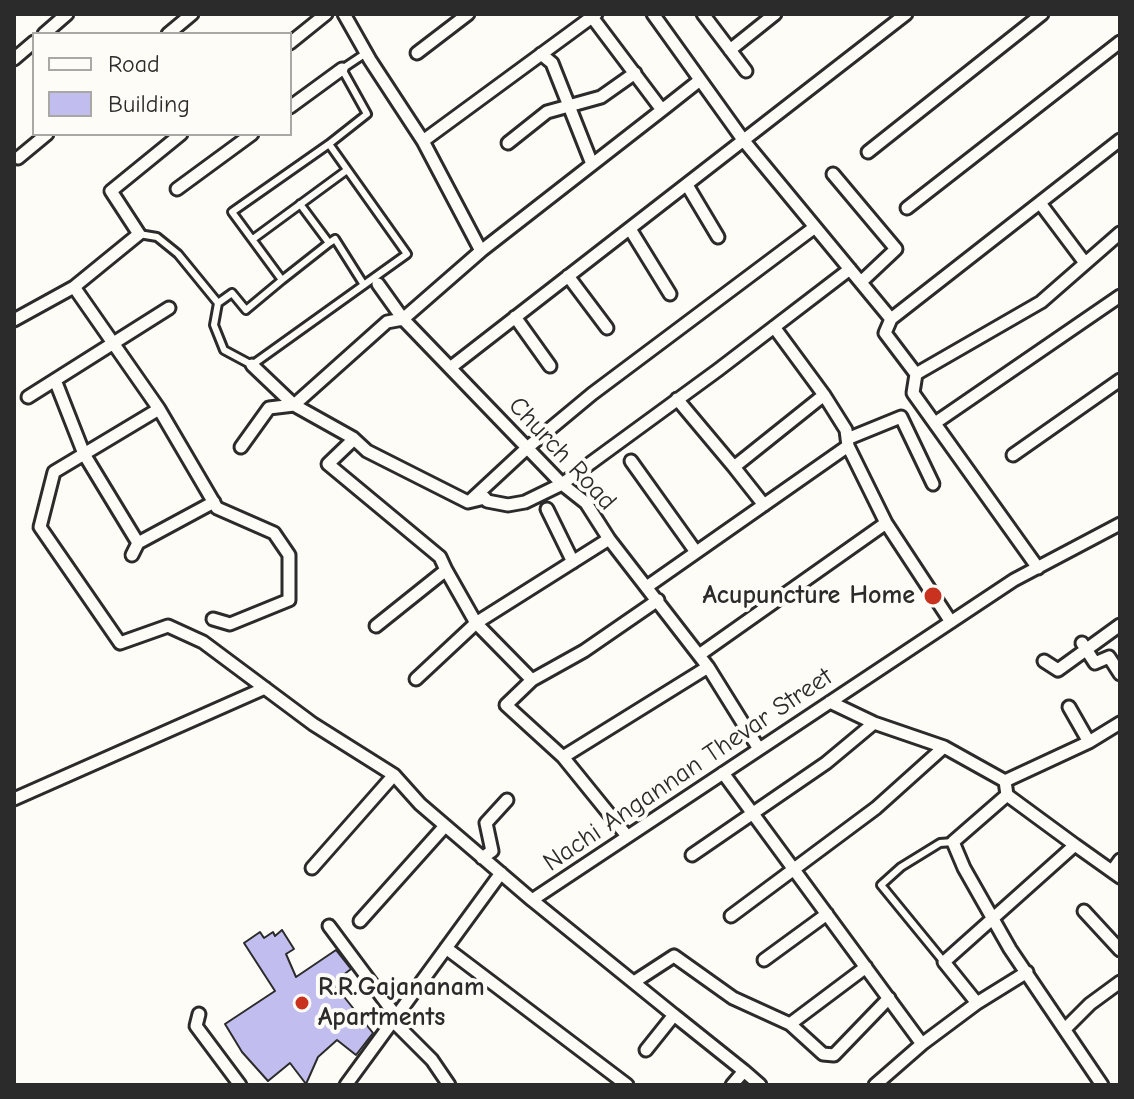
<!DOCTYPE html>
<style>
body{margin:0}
#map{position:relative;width:1134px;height:1099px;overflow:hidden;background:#fdfcf7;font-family:"Comic Neue",sans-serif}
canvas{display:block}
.frame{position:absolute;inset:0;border:16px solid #2b2b2b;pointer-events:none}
.legend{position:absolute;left:32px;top:32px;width:260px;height:104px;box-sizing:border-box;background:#fdfcf7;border:2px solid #a9a8a5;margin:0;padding:10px 14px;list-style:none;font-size:24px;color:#2b2b2b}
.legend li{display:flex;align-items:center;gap:16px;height:40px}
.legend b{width:40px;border:2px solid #a9a8a5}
</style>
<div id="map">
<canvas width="1134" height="1099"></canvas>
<div class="frame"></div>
<ul class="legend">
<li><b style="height:10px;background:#fdfcf7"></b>Road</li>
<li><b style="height:22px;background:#c2bdef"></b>Building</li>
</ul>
</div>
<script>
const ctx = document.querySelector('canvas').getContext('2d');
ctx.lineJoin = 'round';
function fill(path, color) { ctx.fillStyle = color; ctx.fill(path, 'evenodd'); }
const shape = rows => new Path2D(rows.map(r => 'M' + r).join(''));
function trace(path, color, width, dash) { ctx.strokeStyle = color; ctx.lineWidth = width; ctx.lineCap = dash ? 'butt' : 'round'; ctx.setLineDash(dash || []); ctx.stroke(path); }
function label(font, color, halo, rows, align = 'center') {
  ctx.font = font + ' "Comic Neue",sans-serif'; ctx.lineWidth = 8; ctx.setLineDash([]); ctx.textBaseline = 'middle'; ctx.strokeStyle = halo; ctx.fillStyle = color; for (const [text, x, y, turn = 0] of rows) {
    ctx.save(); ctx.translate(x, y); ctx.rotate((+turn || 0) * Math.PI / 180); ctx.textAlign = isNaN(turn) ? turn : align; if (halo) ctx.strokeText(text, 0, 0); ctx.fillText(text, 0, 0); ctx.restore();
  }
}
const building = shape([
 [282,930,294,949,286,954,296,977,336,950,351,969,333,983,373,1033,356,1055,337,1040,318,1057,306,1084,290,1063,268,1081,242,1052,225,1024,275,991,244,943,260,932,264,938,273,932,275,936,282,930]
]);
fill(building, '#c2bdef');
trace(building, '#2b2b2b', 2);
const lane = shape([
 [329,144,407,254,252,365,224,350,214,325,218,303,232,293,246,310,282,280,232,212,329,144,367,114,342,69,366,53],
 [139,234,157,237,178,254,218,303],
 [253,239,347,170],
 [329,243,335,239,364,285],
 [282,280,329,243,300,204],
 [944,962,881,885,901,867,940,843,953,842]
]);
const street = shape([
 [344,14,370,60,423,141,481,251],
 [653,14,744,141,891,319],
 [703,14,746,71],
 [44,34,67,14],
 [168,34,192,14],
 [290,43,326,14],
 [730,50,775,14],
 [417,53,468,14],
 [541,54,552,63,592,164],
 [14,59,34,42],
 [290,107,342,69],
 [662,110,700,80],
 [423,141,596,14],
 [508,143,547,112,601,97,635,73],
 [868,152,1042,14],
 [18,158,47,134],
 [833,174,896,249,861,282],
 [687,185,718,237],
 [177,189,252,134],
 [1040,203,1085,263],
 [907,208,1120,42],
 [630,229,670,294],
 [568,276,607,328],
 [378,284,403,319,562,484,586,503,609,539,708,667,759,749],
 [74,287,159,409],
 [515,317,550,366],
 [14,320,74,287,139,234,111,191,181,134],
 [774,327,824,395],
 [252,365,294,405,353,438,367,451,468,502,485,498,487,501,508,505,525,502,562,484,718,370,850,269],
 [450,368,906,14],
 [916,374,1041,302,1120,233],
 [55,380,84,454,138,543],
 [28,397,169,308],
 [677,399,734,467,824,395,846,430,848,446],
 [935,423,1120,296],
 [354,439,328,464,440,557,446,570],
 [847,439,901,417,933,484],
 [241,447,269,408,294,405,387,322,403,319,481,251,662,110,592,17],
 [1013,455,1120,380],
 [631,461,696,552],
 [734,467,764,505],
 [471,500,527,448,592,394,815,227],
 [547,509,573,562],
 [132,555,138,543,214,502],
 [1038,568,913,393,916,374,885,333,891,319,1120,140],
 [648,586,848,446,886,523,951,622],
 [213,619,230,624,289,600,289,555,274,533,217,508,159,409,54,472,40,527,120,643,168,626,203,642,313,724,394,775,420,804,532,900,1014,580,1120,524],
 [376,626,446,570,476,623,532,680],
 [1082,643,1095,663,1109,657,1120,674],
 [699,655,886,523],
 [1044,661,1058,670,1120,625],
 [416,679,476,623,609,539],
 [830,702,874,723,944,747,1005,781],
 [1069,707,1089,742],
 [563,757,708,667],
 [723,773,922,1044,977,1003,944,962,1075,845,1007,795],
 [14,799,265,688],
 [627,836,563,757,506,705,532,680,584,651,658,600],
 [1075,845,1120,877],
 [692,855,826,763,874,723],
 [482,858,492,851,486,823,507,800],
 [312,868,394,775],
 [1112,871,1120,860],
 [532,900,674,1015,646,1050],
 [1084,911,1120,950],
 [731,916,876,808,944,747],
 [360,921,445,826],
 [329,926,396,1016],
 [446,948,627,1085],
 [764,960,827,914],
 [634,982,674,956,733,998,790,1024,823,1054,834,1055,889,998],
 [977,1003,1027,972],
 [199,1014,196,1026,240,1085],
 [674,1015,744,1071,732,1085],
 [393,1021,432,1060,449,1085],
 [790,1024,866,967],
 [1065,1029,1090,1004,1120,982],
 [744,1071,760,1085],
 [346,1085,501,873],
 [875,1085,922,1044],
 [1102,1085,1010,949,964,868,953,842,1007,795,1005,781,1089,742,1120,723]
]);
trace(lane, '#2b2b2b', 12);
trace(street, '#2b2b2b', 17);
trace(lane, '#fdfcf7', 6);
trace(street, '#fdfcf7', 11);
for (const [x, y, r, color] of [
 [933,596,10,"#c8321e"],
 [302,1003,8,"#c8321e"]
]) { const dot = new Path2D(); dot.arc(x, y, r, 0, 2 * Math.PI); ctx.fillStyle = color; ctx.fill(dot); trace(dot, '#fdfcf7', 3); }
label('26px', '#2b2b2b', '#fdfcf7', [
 ["Church Road",562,454,47],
 ["Nachi Angannan Thevar Street",688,770,-34]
]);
label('bold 26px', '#2b2b2b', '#fdfcf7', [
 ["Acupuncture Home",915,596],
 ["R.R.Gajananam",318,988,"left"],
 ["Apartments",318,1018,"left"]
], 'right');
</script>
